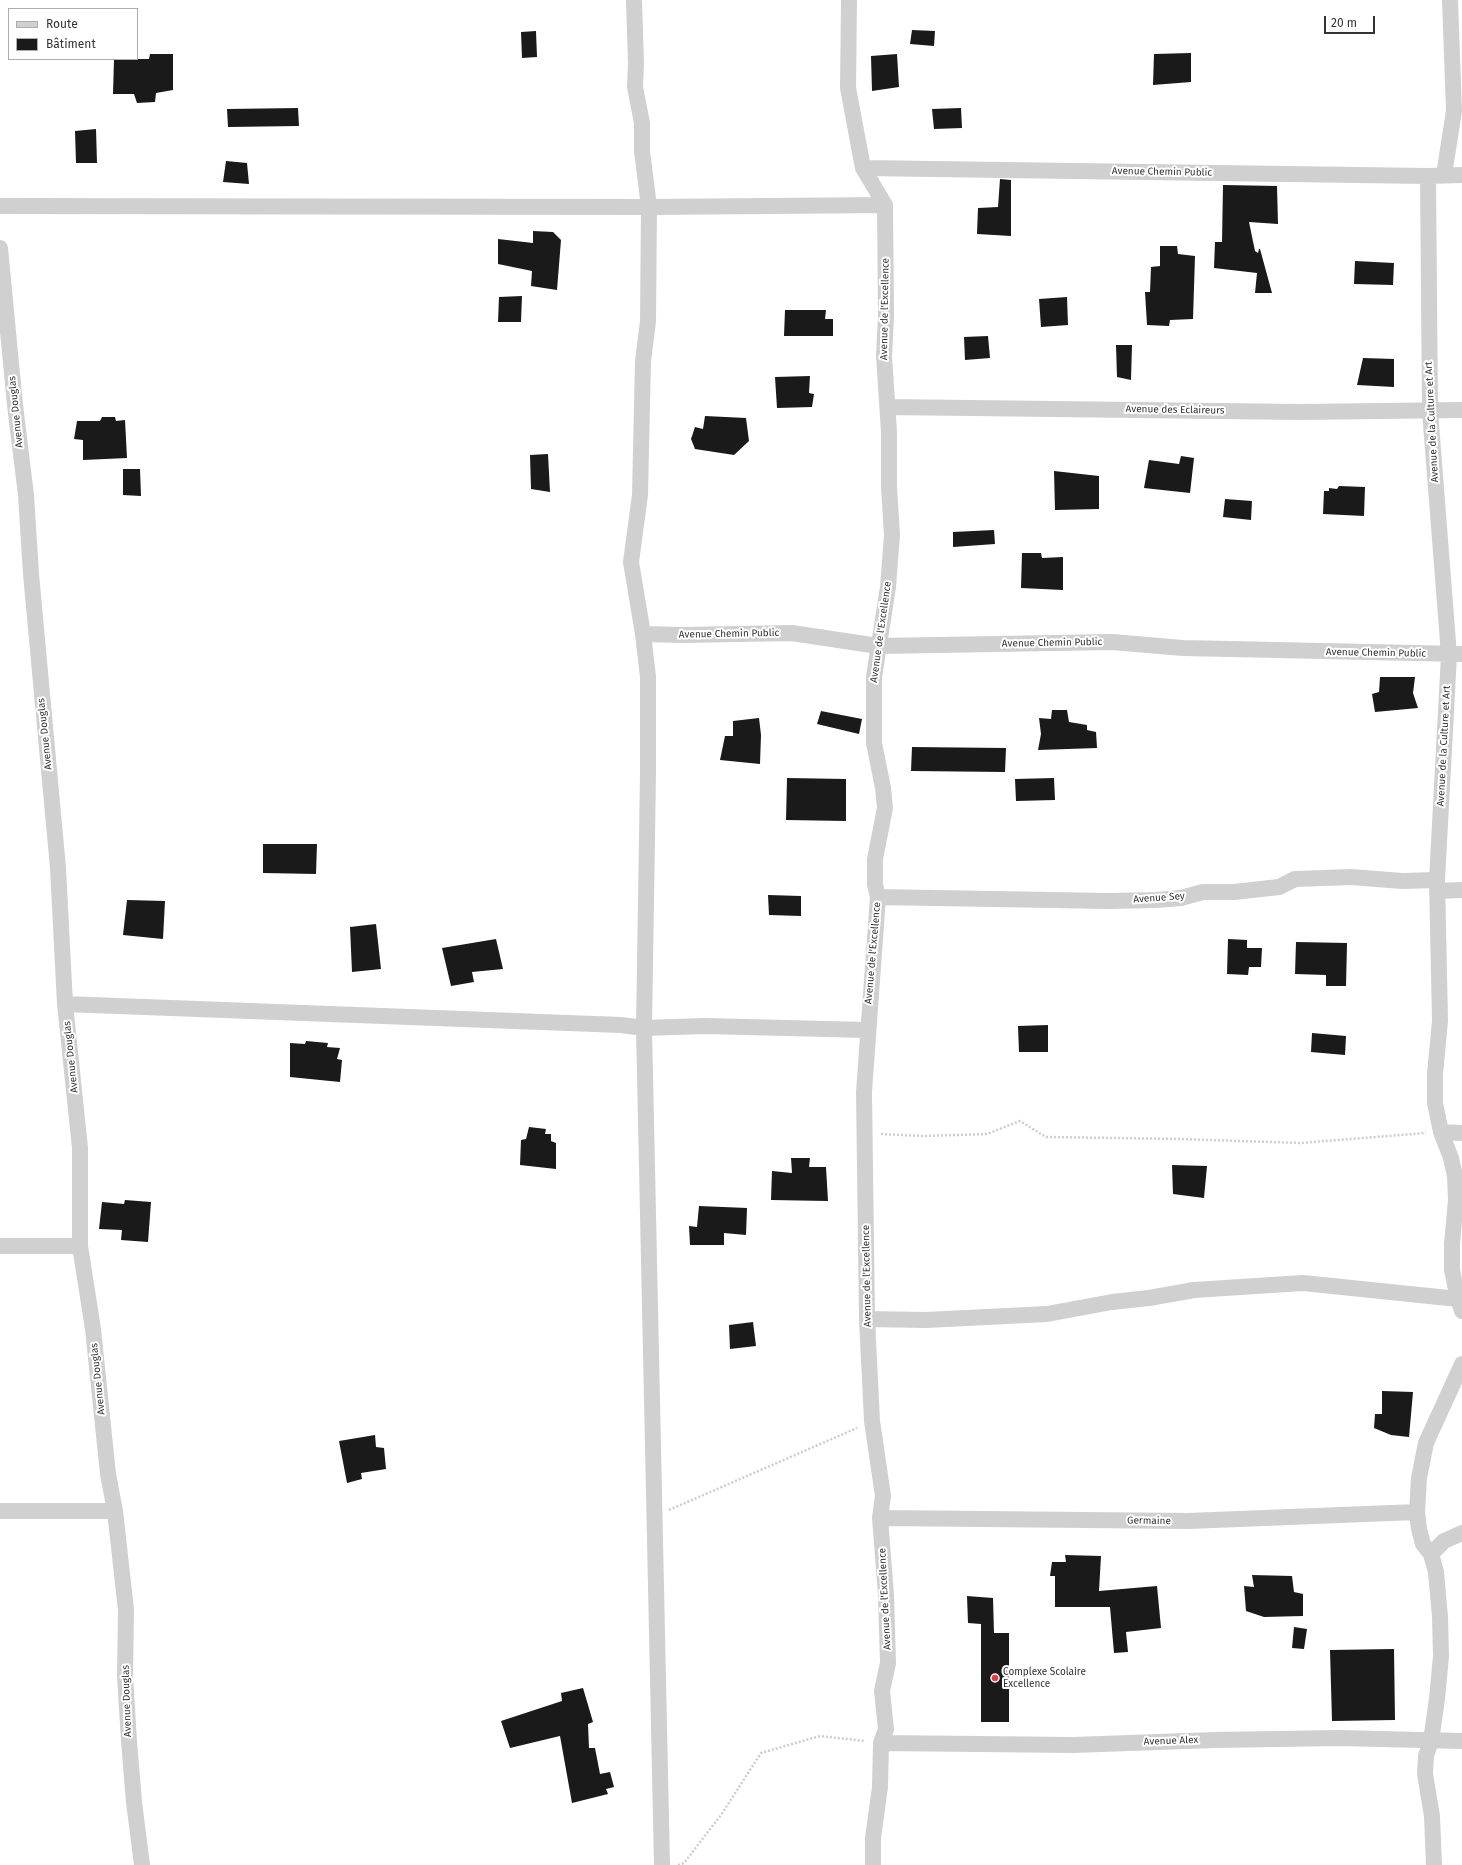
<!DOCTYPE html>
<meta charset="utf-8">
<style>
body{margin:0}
#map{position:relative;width:1462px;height:1865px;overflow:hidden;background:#fff;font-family:"Fira Sans",sans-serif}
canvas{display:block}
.legend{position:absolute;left:8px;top:8px;width:130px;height:52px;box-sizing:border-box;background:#fff;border:1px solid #adadad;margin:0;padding:5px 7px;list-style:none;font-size:12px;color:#333}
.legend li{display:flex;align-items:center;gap:8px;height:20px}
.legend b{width:20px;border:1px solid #adadad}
.scale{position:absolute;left:1324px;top:16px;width:51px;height:18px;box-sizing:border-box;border:2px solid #333;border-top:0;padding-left:5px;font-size:12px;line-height:14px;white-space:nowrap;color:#333;-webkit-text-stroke:3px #fff;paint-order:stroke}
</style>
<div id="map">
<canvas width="1462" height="1865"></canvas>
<ul class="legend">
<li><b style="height:5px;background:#d0d0d0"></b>Route</li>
<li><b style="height:11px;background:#1a1a1a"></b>Bâtiment</li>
</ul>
<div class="scale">20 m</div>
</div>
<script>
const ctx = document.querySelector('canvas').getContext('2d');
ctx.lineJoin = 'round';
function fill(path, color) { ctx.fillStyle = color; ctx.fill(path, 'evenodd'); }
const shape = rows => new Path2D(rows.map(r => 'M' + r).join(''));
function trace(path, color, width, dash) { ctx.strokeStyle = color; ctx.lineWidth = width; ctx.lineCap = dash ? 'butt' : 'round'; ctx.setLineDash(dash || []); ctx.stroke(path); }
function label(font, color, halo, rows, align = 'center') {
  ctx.font = font + ' "Fira Sans",sans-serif'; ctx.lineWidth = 4; ctx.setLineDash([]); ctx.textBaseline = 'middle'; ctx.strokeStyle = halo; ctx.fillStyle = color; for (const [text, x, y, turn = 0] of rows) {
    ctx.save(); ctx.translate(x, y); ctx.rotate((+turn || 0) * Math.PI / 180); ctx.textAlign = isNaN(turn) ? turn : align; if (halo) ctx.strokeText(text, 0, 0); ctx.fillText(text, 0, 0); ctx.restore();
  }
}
fill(shape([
 [912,30,935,31,934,46,910,44],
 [536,31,537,57,522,58,521,32],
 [1191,53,1191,82,1153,85,1154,54],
 [150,54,173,54,173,90,156,93,155,102,137,103,134,94,113,94,114,59,149,59],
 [897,54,899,87,872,91,871,56],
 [298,108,299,126,228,127,227,109],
 [961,108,962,128,934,129,932,109],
 [96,129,97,163,76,163,75,131],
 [226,161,247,163,249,184,223,182],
 [1000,179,1011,180,1011,236,977,234,978,208,998,207],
 [1223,185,1277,186,1278,224,1249,222,1255,251,1258,253,1259,249,1260,249,1272,293,1255,293,1257,273,1214,268,1215,242,1222,242],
 [533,231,553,232,561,240,557,290,531,286,532,271,498,264,498,239,533,243],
 [1160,246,1177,246,1178,254,1195,256,1193,319,1170,320,1169,326,1147,325,1145,292,1150,292,1151,267,1160,266],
 [1355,261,1394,263,1393,285,1354,284],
 [522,296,521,322,498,322,499,297],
 [1067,297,1068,325,1041,327,1039,299],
 [785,310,826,310,825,319,833,319,833,336,784,336],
 [988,336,990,358,965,360,964,337],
 [1116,345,1132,345,1131,380,1117,377],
 [1363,358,1394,359,1394,387,1357,385],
 [810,376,809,393,814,394,812,407,777,408,775,377],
 [705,416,746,418,749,441,734,455,695,449,691,439,695,427,703,429],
 [102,417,115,417,116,421,125,420,127,458,83,460,83,440,74,439,77,421,100,421],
 [548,454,550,492,531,489,530,455],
 [1181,456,1194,458,1190,493,1144,488,1149,460,1179,464],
 [123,469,140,469,141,496,123,495],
 [1054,471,1099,476,1099,509,1055,510],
 [1339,486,1365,487,1364,516,1323,514,1324,491,1329,491,1329,488,1337,489],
 [1225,499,1252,501,1251,520,1223,517],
 [994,530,995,544,953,547,953,532],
 [1022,553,1041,553,1042,558,1063,557,1063,590,1021,588],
 [1380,677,1415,677,1413,693,1418,708,1375,712,1372,694,1379,692],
 [1052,710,1067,710,1069,722,1087,725,1087,730,1096,732,1097,748,1038,750,1041,734,1039,718,1051,719],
 [821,711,862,719,859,734,817,724],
 [759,718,761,735,760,764,720,760,725,736,733,736,733,721],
 [912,747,1006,748,1005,772,911,771],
 [787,778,846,779,846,821,786,820],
 [1054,778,1055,800,1016,801,1015,779],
 [263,844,317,844,316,874,263,873],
 [768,895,801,896,801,916,769,915],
 [127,900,165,901,163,939,123,935],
 [376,924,381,969,352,972,350,927],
 [496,939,503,969,472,972,474,982,451,986,442,948],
 [1228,939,1247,940,1247,948,1262,948,1261,967,1249,967,1248,975,1227,974],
 [1296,942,1347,943,1346,986,1326,986,1326,975,1295,974],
 [1048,1025,1048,1052,1019,1052,1018,1026],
 [1312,1033,1346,1036,1345,1055,1311,1052],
 [306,1041,328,1043,327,1047,340,1048,337,1059,342,1060,340,1082,290,1077,290,1043,305,1044],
 [529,1127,546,1129,545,1134,551,1134,551,1141,556,1143,556,1169,520,1165,521,1140,526,1139],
 [791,1158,810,1158,809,1167,826,1167,828,1201,771,1200,772,1171,792,1173],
 [1172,1165,1207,1166,1204,1198,1173,1194],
 [125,1200,151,1202,148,1242,121,1240,122,1230,99,1229,102,1202,124,1204],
 [699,1206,747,1208,746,1235,724,1233,724,1245,690,1245,689,1226,697,1227],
 [753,1322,756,1346,730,1349,729,1325],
 [1382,1391,1413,1392,1409,1437,1391,1435,1374,1428,1375,1414,1382,1414],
 [375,1435,376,1447,384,1448,386,1469,361,1473,362,1479,347,1483,339,1441],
 [1065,1555,1101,1556,1099,1591,1157,1586,1161,1628,1126,1632,1128,1652,1114,1653,1110,1607,1055,1607,1055,1576,1050,1576,1052,1562,1066,1562],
 [1252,1575,1292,1576,1294,1592,1303,1594,1303,1616,1264,1617,1246,1611,1244,1586,1254,1587],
 [967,1596,993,1598,994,1633,1009,1633,1009,1722,981,1722,981,1624,968,1623],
 [1294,1627,1307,1629,1304,1649,1292,1648],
 [1394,1649,1395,1720,1332,1721,1330,1650],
 [583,1688,593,1722,588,1724,589,1748,595,1748,600,1774,610,1772,614,1787,606,1789,608,1794,572,1803,560,1736,510,1748,501,1721,562,1701,561,1693]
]), '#1a1a1a');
trace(shape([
 [881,1134,923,1136,987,1134,1020,1121,1046,1137,1179,1139,1300,1143,1426,1133],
 [669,1510,857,1428],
 [678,1865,684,1863,721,1815,761,1753,820,1736,865,1741]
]), '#cdcdcd', 2.5, [2, 2]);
trace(shape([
 [634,0,636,63,635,87,642,123,642,151,649,207,648,321,643,361,640,495,631,562,643,634,648,677,648,773,644,1028,662,1865],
 [849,0,848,88,863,168,885,205,886,316,884,356,889,432,889,487,892,535,888,587,874,677,874,743,883,788,885,808,875,859,875,885,878,897,864,1092,867,1319,872,1421,883,1496,880,1518,886,1595,888,1663,882,1691,886,1729,881,1743,880,1787,873,1838,873,1865],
 [863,168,1428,176,1462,175],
 [1444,175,1454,111,1450,0],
 [1428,176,1430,411,1449,655,1437,880,1440,1021,1435,1074,1435,1103,1441,1132,1451,1158,1455,1176,1456,1200,1452,1244,1452,1270,1458,1299,1462,1311],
 [0,206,649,207,885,205],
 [0,248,15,405,26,495,31,574,58,868,65,1004,80,1148,80,1246,93,1329,108,1474,115,1511,126,1610,125,1676,129,1741,134,1802,142,1865],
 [888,407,1300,412,1462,410],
 [643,634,683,635,792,633,878,646,1112,642,1183,648,1462,654],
 [1438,891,1462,890],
 [878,897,1108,901,1156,900,1181,898,1203,892,1234,892,1279,887,1295,879,1351,877,1402,881,1437,880],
 [65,1004,621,1025,644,1028,705,1026,867,1030],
 [1441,1132,1462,1133],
 [0,1246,80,1246],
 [867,1319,926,1320,1047,1314,1112,1302,1149,1298,1194,1290,1303,1283,1458,1299],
 [0,1511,115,1511],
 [880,1518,1188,1521,1417,1512],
 [1431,1554,1444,1541,1462,1533],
 [881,1743,1073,1745,1215,1740,1339,1738,1462,1741],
 [1434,1865,1432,1816,1425,1774,1426,1756,1431,1741,1437,1699,1441,1656,1440,1617,1436,1572,1431,1554,1423,1544,1419,1529,1417,1512,1419,1478,1426,1443,1462,1364]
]), '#d0d0d0', 16);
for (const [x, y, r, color] of [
 [995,1678,4,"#e63946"]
]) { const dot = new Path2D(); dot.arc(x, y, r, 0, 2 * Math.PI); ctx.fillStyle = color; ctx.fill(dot); trace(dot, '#fff', 1.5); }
label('10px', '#333', '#fff', [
 ["Avenue Chemin Public",1162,172,1],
 ["Avenue de l'Excellence",885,309,-89],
 ["Avenue des Eclaireurs",1175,410,1],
 ["Avenue Douglas",16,412,-96],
 ["Avenue de la Culture et Art",1432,422,-93],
 ["Avenue de l'Excellence",881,632,-82],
 ["Avenue Chemin Public",729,634,-1],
 ["Avenue Chemin Public",1052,643,-1],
 ["Avenue Chemin Public",1376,653,1],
 ["Avenue Douglas",45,734,-96],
 ["Avenue de la Culture et Art",1444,746,-87],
 ["Avenue Sey",1159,898,-4],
 ["Avenue de l'Excellence",873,953,-85],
 ["Avenue Douglas",71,1057,-96],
 ["Avenue de l'Excellence",867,1276,-91],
 ["Avenue Douglas",98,1379,-96],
 ["Germaine",1149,1521,1],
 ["Avenue de l'Excellence",885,1599,-93],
 ["Avenue Douglas",127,1701,-92],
 ["Avenue Alex",1171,1741,-2]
]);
label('10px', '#333', '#fff', [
 ["Complexe Scolaire",1003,1672],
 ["Excellence",1003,1684]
], 'left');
</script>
